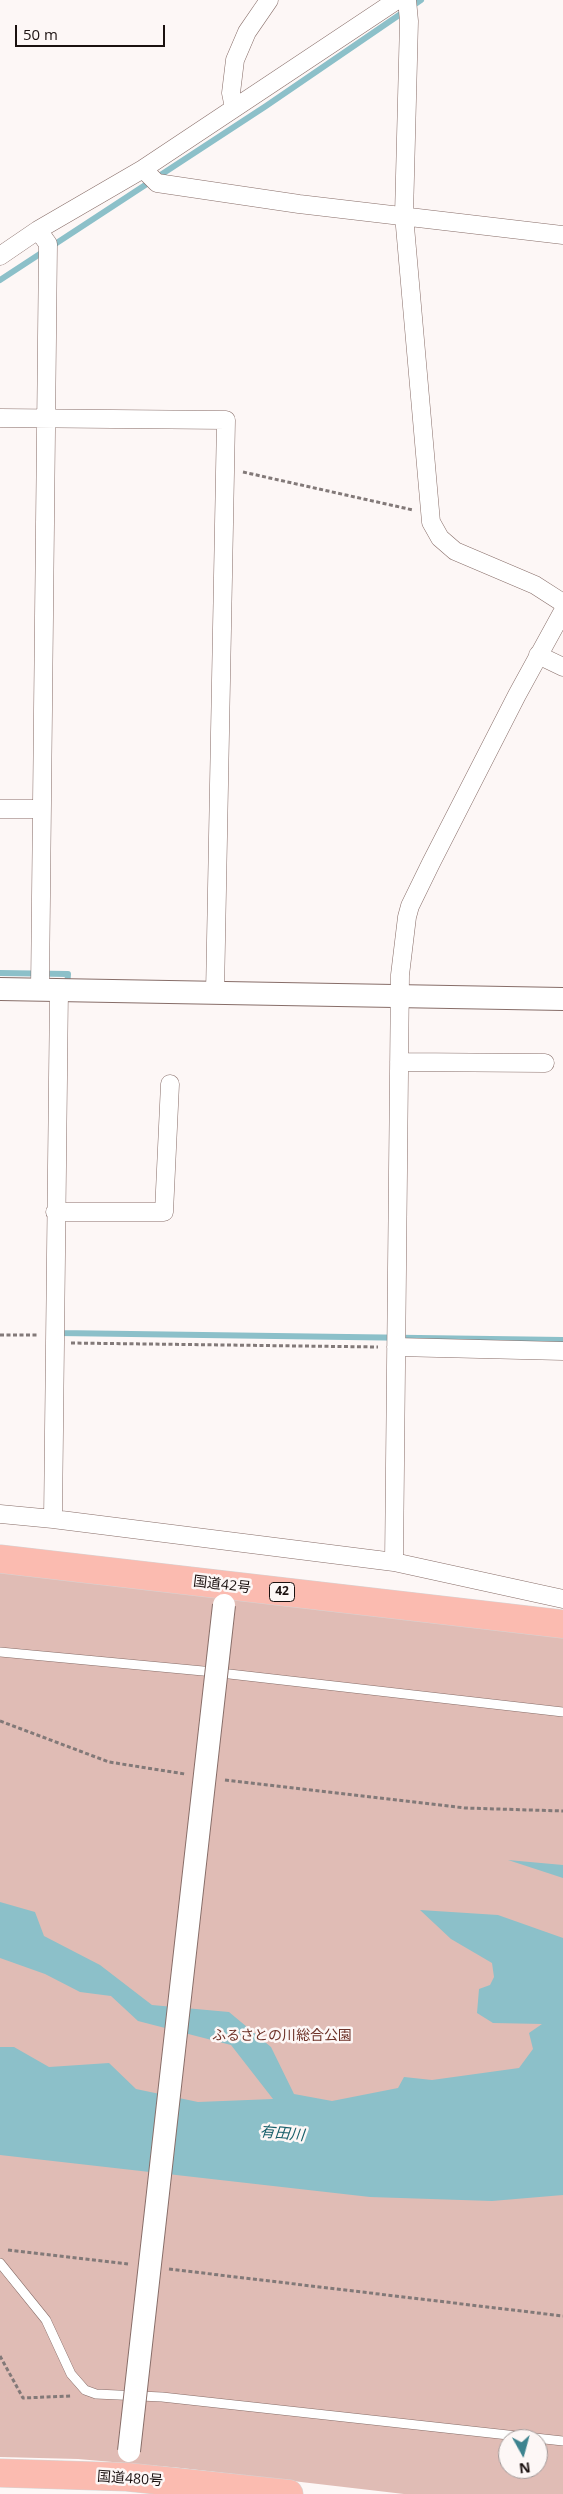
<!DOCTYPE html>
<meta charset="utf-8">
<style>
body{margin:0}
#map{position:relative;width:563px;height:2494px;overflow:hidden;background:#fdf7f6;font-family:"Open Sans",sans-serif}
canvas{display:block}
.north{position:absolute;left:498px;top:2429px;width:50px;height:50px;box-sizing:border-box;background:#fdf7f6;border:1px solid #a39b9a;border-radius:50%;rotate:173deg;font-size:14px;font-weight:700;line-height:20px;text-align:center;color:#1b1110}
.north::after{content:'';display:block;margin:auto;width:18px;height:22px;background:#3d838f;clip-path:polygon(50% 0,100% 100%,50% 72%,0 100%)}
.scale{position:absolute;left:15px;top:25px;width:150px;height:22px;box-sizing:border-box;border:2px solid #1b1110;border-top:0;padding-left:6px;font-size:15px;line-height:18px;white-space:nowrap;color:#1b1110;-webkit-text-stroke:4px #fdf7f6;paint-order:stroke}
</style>
<div id="map">
<canvas width="563" height="2494"></canvas>
<div class="north">N</div>
<div class="scale">50 m</div>
</div>
<script>
const ctx = document.querySelector('canvas').getContext('2d');
ctx.lineJoin = 'round';
function fill(path, color) { ctx.fillStyle = color; ctx.fill(path, 'evenodd'); }
const shape = rows => new Path2D(rows.map(r => 'M' + r).join(''));
function trace(path, color, width, dash) { ctx.strokeStyle = color; ctx.lineWidth = width; ctx.lineCap = dash ? 'butt' : 'round'; ctx.setLineDash(dash || []); ctx.stroke(path); }
function label(font, color, halo, rows, align = 'center') {
  ctx.font = font + ' "Open Sans","Noto Sans JP",sans-serif'; ctx.lineWidth = 5; ctx.setLineDash([]); ctx.textBaseline = 'middle'; ctx.strokeStyle = halo; ctx.fillStyle = color; for (const [text, x, y, turn = 0] of rows) {
    ctx.save(); ctx.translate(x, y); ctx.rotate((+turn || 0) * Math.PI / 180); ctx.textAlign = isNaN(turn) ? turn : align; if (halo) ctx.strokeText(text, 0, 0); ctx.fillText(text, 0, 0); ctx.restore();
  }
}
fill(shape([
 [0,1568,563,1634,563,2494,404,2494,181,2468,78,2459,0,2457],
 [508,2439,538,2439,538,2469,508,2469]
]), '#e0bcb5');
fill(shape([
 [508,1860,563,1865,563,1878],
 [0,1902,35,1912,44,1936,100,1965,152,2005,229,2012,271,2047,294,2094,332,2101,398,2088,404,2077,432,2080,519,2068,533,2049,529,2033,542,2024,493,2023,477,2013,479,1989,490,1985,494,1977,492,1963,451,1939,420,1910,498,1915,563,1938,563,2195,492,2201,370,2197,0,2155,0,2047,14,2047,49,2067,109,2063,136,2089,198,2102,273,2099,231,2045,138,2021,111,1996,80,1992,45,1974,0,1958]
]), '#8cc0c9');
trace(shape([
 [0,280,266,106,421,0],
 [0,973,68,974,67,987],
 [59,1330,59,1333,563,1340]
]), '#8cc0c9', 6);
const service = shape([
 [0,1652,203,1671,563,1712],
 [0,2263,46,2320,71,2374,85,2390,96,2394,162,2397,563,2441]
]);
const minor = shape([
 [407,0,409,21,404,215,431,522,440,538,455,551,535,585,563,603],
 [234,108,231,93,235,60,247,32,269,0],
 [143,169,157,183,299,204,563,235],
 [38,230,48,244,40,989],
 [0,256,38,230,143,169,397,0],
 [0,418,226,420,215,993],
 [538,655,563,667],
 [0,809,40,809],
 [399,1062,545,1063],
 [55,1212,164,1212,170,1084],
 [396,1347,563,1351],
 [0,1514,53,1519,394,1562,563,1599],
 [53,1519,59,990],
 [394,1562,400,975,407,917,410,906,431,863,517,695,563,611]
]);
const tertiary = shape([
 [0,989,563,999]
]);
const trunk = shape([
 [0,1559,563,1624],
 [0,2473,127,2477,289,2494]
]);
trace(service, '#876d68', 10);
trace(minor, '#876d68', 19);
trace(tertiary, '#876d68', 24);
trace(trunk, '#d6d4d4', 29);
trace(shape([
 [243,472,413,510],
 [0,1335,38,1335],
 [71,1343,378,1347],
 [0,1721,109,1762,185,1774],
 [225,1780,465,1808,563,1811],
 [8,2250,128,2264],
 [169,2269,563,2316],
 [0,2356,23,2398,71,2396]
]), '#827978', 3, [4, 2.5]);
trace(service, '#fff', 9);
trace(minor, '#fff', 18);
trace(tertiary, '#fff', 22);
trace(trunk, '#fbbbb0', 28);
const tertiaryBridge = shape([
 [129,2451,224,1605]
]);
trace(tertiaryBridge, '#876d68', 24, []);
trace(tertiaryBridge, '#fff', 22);
for (const [x, y, w] of [
 [282,1592,25]
]) { const box = new Path2D(); box.roundRect(x - w / 2, y - 9.5, w, 19, 4); ctx.fillStyle = '#fdf7f6'; ctx.fill(box); trace(box, '#1b1110', 1); }
label('bold 12px', '#1b1110', null, [
 ["42",282,1592]
]);
label('14px', '#1b1110', '#fdf7f6', [
 ["国道42号",222,1585,7],
 ["国道480号",130,2479,4]
]);
label('14px', '#6d3228', '#fdf7f6', [
 ["ふるさとの川総合公園",282,2036]
]);
label('italic 15px', '#175e69', '#fdf7f6', [
 ["有田川",282,2134,5]
]);
</script>
